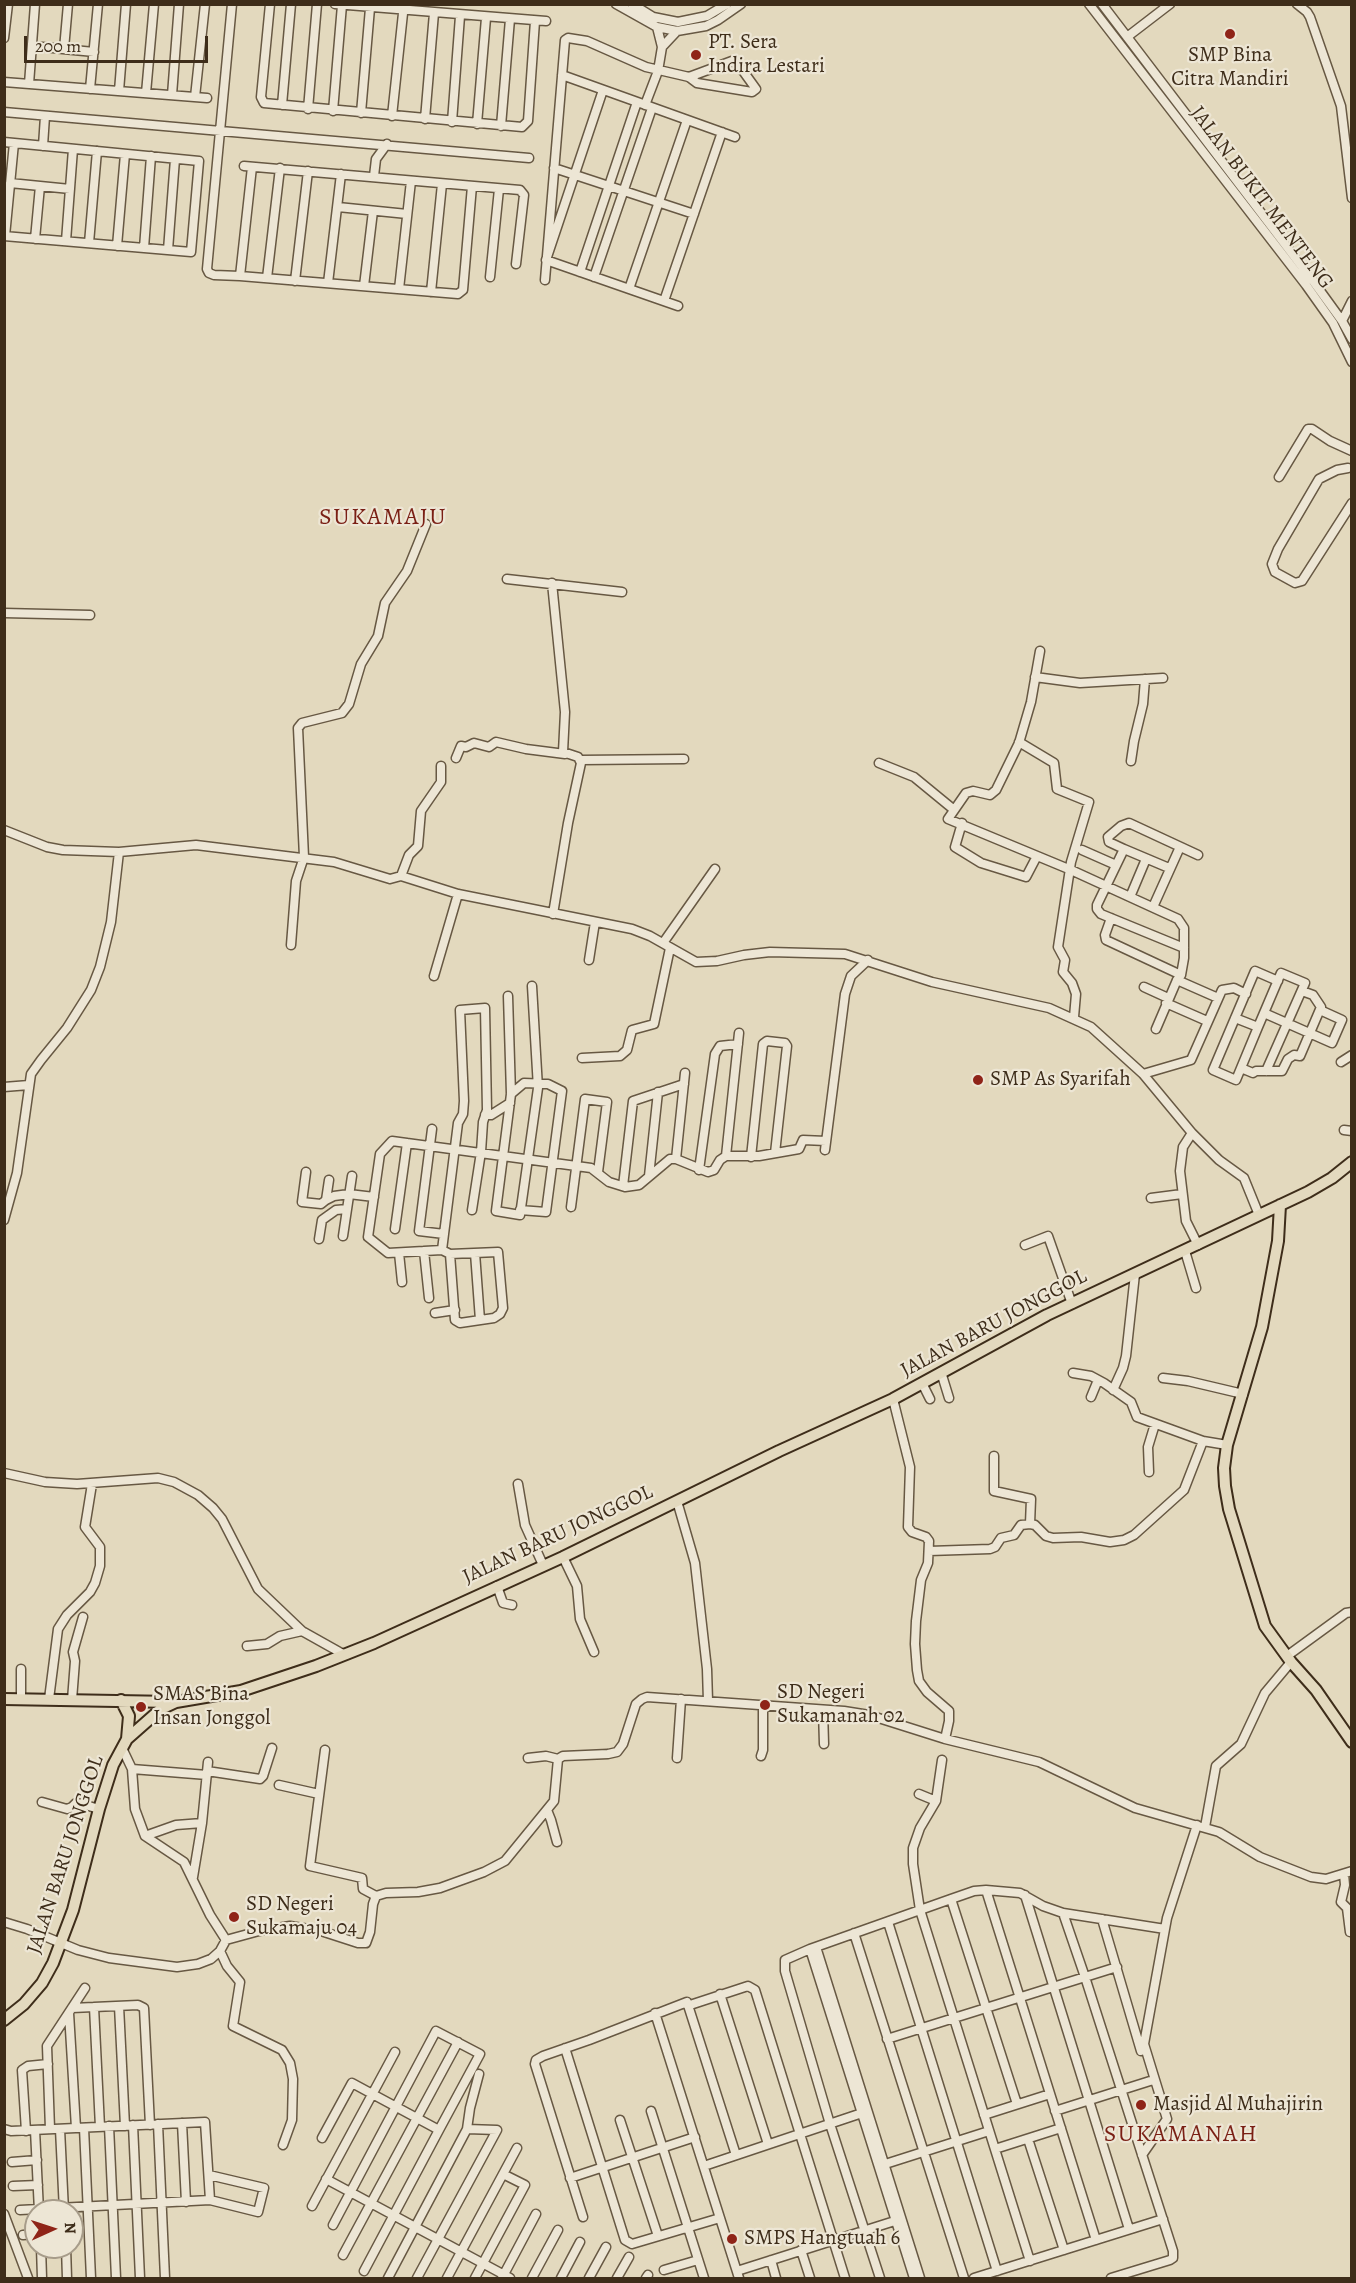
<!DOCTYPE html>
<style>
body{margin:0}
#map{position:relative;width:1356px;height:2283px;overflow:hidden;background:#e3d9be;font-family:Alegreya,serif}
canvas{display:block}
.frame{position:absolute;inset:0;border:6px solid #3e2d1a;pointer-events:none}
.north{position:absolute;left:24px;top:2199px;width:60px;height:60px;box-sizing:border-box;background:#ede6d5;border:2px solid #a79c8a;border-radius:50%;rotate:87deg;font-size:16px;font-weight:700;line-height:24px;text-align:center;color:#3e2d1a}
.north::after{content:'';display:block;margin:auto;width:21px;height:27px;background:#8f2418;clip-path:polygon(50% 0,100% 100%,50% 72%,0 100%)}
.scale{position:absolute;left:24px;top:36px;width:184px;height:27px;box-sizing:border-box;border:3px solid #3e2d1a;border-top:0;padding-left:8px;font-size:18px;line-height:21px;white-space:nowrap;color:#3e2d1a;-webkit-text-stroke:4px #ede6d5;paint-order:stroke}
</style>
<div id="map">
<canvas width="1356" height="2283"></canvas>
<div class="frame"></div>
<div class="north">N</div>
<div class="scale">200 m</div>
</div>
<script>
const ctx = document.querySelector('canvas').getContext('2d');
ctx.lineJoin = 'round';
const shape = rows => new Path2D(rows.map(r => 'M' + r).join(''));
function trace(path, color, width, dash) { ctx.strokeStyle = color; ctx.lineWidth = width; ctx.lineCap = dash ? 'butt' : 'round'; ctx.setLineDash(dash || []); ctx.stroke(path); }
function label(font, color, halo, rows, align = 'center') {
  ctx.font = font + ' Alegreya,serif'; ctx.lineWidth = 4.5; ctx.setLineDash([]); ctx.textBaseline = 'middle'; ctx.strokeStyle = halo; ctx.fillStyle = color; for (const [text, x, y, turn = 0] of rows) {
    ctx.save(); ctx.translate(x, y); ctx.rotate((+turn || 0) * Math.PI / 180); ctx.textAlign = isNaN(turn) ? turn : align; if (halo) ctx.strokeText(text, 0, 0); ctx.fillText(text, 0, 0); ctx.restore();
  }
}
const minor = shape([
 [232,4,207,269,209,273,214,275,240,276,458,294,463,290,472,186],
 [270,4,261,97,264,103,522,127,528,121,535,21],
 [335,4,546,21],
 [616,4,657,27,677,31,706,26,718,20,741,4],
 [632,4,653,17,678,22,707,16,727,4],
 [1089,4,1306,285,1333,323,1352,362],
 [1102,4,1313,281,1342,321,1352,339],
 [1297,4,1307,12,1310,17,1341,106,1352,198],
 [1127,37,1170,4],
 [4,38,8,4],
 [32,46,94,52],
 [662,47,677,31],
 [64,49,68,4],
 [562,75,735,137],
 [4,82,207,98],
 [29,84,35,4],
 [90,89,98,4],
 [603,90,546,260,678,306],
 [119,91,126,4],
 [146,93,154,4],
 [172,95,179,4],
 [195,97,205,4],
 [282,105,291,4],
 [645,105,658,71,662,47,657,27],
 [308,109,317,4],
 [333,111,342,5],
 [4,112,529,158],
 [361,113,370,8],
 [392,116,404,4],
 [425,119,434,13],
 [452,122,460,16],
 [477,124,486,18],
 [501,126,510,19],
 [4,142,199,161,191,252,4,236],
 [43,146,45,116],
 [244,166,520,190,524,195,516,264],
 [554,168,694,214],
 [374,176,376,159,387,144],
 [10,183,70,189],
 [338,207,407,214],
 [5,236,14,143],
 [35,239,40,186],
 [66,241,73,149],
 [89,243,97,151],
 [117,246,125,154],
 [144,248,151,156],
 [168,250,175,159],
 [580,272,637,102],
 [240,276,252,167],
 [490,277,499,189],
 [594,277,652,108],
 [267,278,280,168],
 [545,280,565,40,568,38,587,41,646,67,689,77,697,83,752,92,756,89,738,64,732,61,689,77],
 [295,281,308,171],
 [328,283,341,174],
 [364,286,373,211],
 [399,289,411,181],
 [629,289,687,120],
 [431,292,442,184],
 [664,301,722,132],
 [1342,321,1352,301],
 [1348,468,1337,470,1319,479,1278,549,1272,564,1275,572,1295,583,1302,581,1352,503],
 [1279,477,1308,429,1312,429,1330,441,1352,451],
 [507,579,622,592],
 [552,583,565,712,563,752,578,757,581,763,568,823,553,914],
 [4,613,90,615],
 [1040,651,1031,702,1019,743,996,790,990,795,973,791,966,793,948,819,1071,870,1178,919,1184,928,1184,958,1181,975,1177,980,1218,998],
 [1035,677,1080,683,1163,678],
 [1019,742,1054,763,1057,789,1089,802,1071,862,1058,947,1065,960,1063,972,1072,983,1076,994,1074,1017],
 [456,758,461,746,466,747,474,743,489,747,496,742,526,749,565,754],
 [581,760,684,759],
 [1131,761,1134,741,1143,704,1145,679],
 [879,763,914,777,953,809],
 [962,823,955,847,981,863,1026,877,1037,856],
 [4,830,47,847,63,850,119,852,196,845,334,862,390,879,401,876,458,894,632,929,650,936,696,962,717,961,744,955,770,952,845,954,932,982,1049,1008,1091,1027,1143,1074,1192,1133,1219,1160,1244,1178,1259,1215],
 [1124,849,1109,842,1108,837,1121,826,1129,823,1198,855],
 [1082,850,1116,865],
 [1169,868,1124,849,1097,905,1097,909,1101,914,1184,948],
 [401,876,409,855,418,846,421,811,441,782,441,766],
 [1130,897,1146,859],
 [1153,907,1180,847],
 [1111,918,1105,935,1106,940,1181,975],
 [663,943,715,869],
 [291,945,296,881,304,857,298,728,302,723,342,713,349,704,361,664,378,636,385,603,407,571,426,524],
 [589,960,595,922],
 [434,976,458,894],
 [1144,987,1168,998],
 [508,996,511,1094,496,1211,520,1215,538,1088,532,986],
 [1166,1003,1207,1021],
 [1264,1013,1332,1043,1342,1020,1320,1010],
 [1235,1018,1258,1027],
 [1156,1029,1177,980],
 [582,1058,620,1056,627,1050,632,1030,654,1024,670,948],
 [1341,1062,1352,1055],
 [1241,1068,1253,1073,1256,1071,1282,1071,1288,1059,1294,1055,1300,1056,1321,1007,1313,995,1302,991],
 [1266,1071,1305,983,1281,973,1258,1027,1236,1080,1213,1070,1255,971,1278,981],
 [1143,1074,1191,1060,1222,990,1234,988,1246,994],
 [4,1087,29,1085],
 [511,1094,524,1083,548,1084,562,1091,546,1212,520,1210],
 [485,1115,491,1115,510,1103],
 [432,1129,419,1231,444,1234,458,1123,463,1114,464,1101,460,1010,485,1008,487,1110,483,1122,481,1152,472,1210],
 [1344,1130,1352,1131],
 [1192,1133,1183,1147,1180,1171,1186,1221,1198,1245],
 [825,1150,845,994,851,976,868,960],
 [726,1156,739,1033],
 [751,1157,763,1044,767,1041,785,1043,787,1046,775,1153],
 [676,1159,685,1073],
 [699,1170,715,1054,720,1046,738,1044],
 [306,1172,302,1202,321,1204,326,1200,329,1180],
 [649,1176,658,1092],
 [623,1186,633,1101,684,1084],
 [1151,1198,1182,1194],
 [326,1200,334,1196,349,1194,374,1197],
 [571,1207,585,1099,607,1102,598,1172],
 [4,1220,17,1173,31,1074,41,1060,67,1028,91,990,100,967,111,922,119,852],
 [395,1229,407,1143],
 [444,1234,442,1250,388,1253,368,1237,380,1154,392,1141,591,1168,609,1182,625,1187,639,1185,670,1159,676,1159,708,1172,714,1170,720,1160,726,1156,759,1156,799,1149,803,1140,826,1141],
 [343,1236,352,1176],
 [319,1239,322,1220,336,1210,347,1209],
 [1025,1245,1048,1236,1072,1304],
 [442,1250,450,1254,498,1252,503,1308,500,1314,494,1318,460,1323,455,1320,450,1254],
 [424,1251,429,1298],
 [1185,1251,1196,1288],
 [399,1253,402,1282],
 [475,1253,480,1320],
 [435,1313,455,1310],
 [941,1372,949,1398],
 [1073,1373,1091,1376,1104,1383,1131,1402,1137,1417,1203,1441,1227,1445],
 [1163,1378,1188,1381,1243,1394],
 [922,1383,930,1399],
 [1113,1390,1123,1368,1126,1356,1135,1274],
 [1091,1397,1098,1380],
 [893,1399,910,1467,908,1527,912,1532,926,1537,929,1541,928,1563,921,1580,916,1621,915,1644,917,1670,919,1681,927,1692,949,1711,949,1721,945,1739],
 [994,1456,994,1491,1031,1499,1030,1524],
 [1149,1472,1148,1447,1155,1424],
 [4,1473,45,1482,77,1484,158,1478,174,1482,198,1495,213,1508,222,1519,258,1589,302,1631,343,1654],
 [518,1484,525,1525,543,1565],
 [677,1501,695,1563,707,1669,708,1701],
 [929,1551,990,1549,995,1547,1001,1538,1014,1535,1021,1525,1030,1524,1035,1525,1046,1536,1053,1538,1081,1537,1110,1542,1124,1540,1134,1535,1184,1490,1203,1441],
 [563,1557,577,1586,580,1619,594,1652],
 [497,1586,503,1603,512,1605],
 [247,1646,267,1644,280,1636,302,1631],
 [1287,1656,1346,1613,1352,1612],
 [21,1669,21,1699],
 [49,1699,58,1629,67,1615,90,1592,95,1583,100,1566,100,1547,85,1527,92,1484],
 [72,1700,75,1661,73,1652,83,1617],
 [823,1710,824,1744],
 [122,1748,132,1769,135,1809,145,1836,184,1862,210,1915,226,1940,259,1931,290,1926,321,1931,358,1943,366,1943,370,1932,373,1904,376,1896,386,1893,418,1892,440,1888,484,1872,505,1861,554,1801,558,1759,563,1756,608,1754,617,1752,623,1744,636,1704,642,1699,647,1697,844,1711,869,1715,945,1739,1039,1762,1135,1808,1219,1832,1260,1857,1311,1877,1326,1879,1352,1871],
 [325,1750,310,1866,362,1878,363,1889,376,1896],
 [761,1756,763,1750,763,1706],
 [528,1758,546,1756,558,1759],
 [677,1758,681,1699],
 [942,1760,936,1801,920,1828,913,1848,913,1864,920,1910,1030,2261],
 [132,1769,207,1775],
 [207,1771,260,1779,263,1776,272,1748],
 [279,1785,319,1794],
 [919,1794,936,1801],
 [42,1802,67,1809,72,1807,76,1803,82,1804,99,1809],
 [547,1810,551,1820,557,1842],
 [1205,1827,1216,1766,1241,1744,1265,1693,1291,1662],
 [145,1836,176,1825,202,1823],
 [1344,1874,1345,1885,1341,1902,1347,1908,1350,1932],
 [193,1877,202,1823,208,1762],
 [986,1890,1096,2240],
 [1025,1895,1129,2229],
 [951,1899,1017,2104],
 [1063,1913,1085,1977,1173,2251,1173,2258,1170,2260,1111,2278],
 [1102,1919,1141,2051],
 [4,1922,27,1929,78,1950,109,1958,177,1967,198,1964,211,1959,220,1951,226,1940],
 [888,1922,997,2271],
 [854,1933,964,2278],
 [816,1947,920,2278],
 [810,1949,914,2278],
 [220,1951,227,1966,240,1982,233,2026,282,2050,290,2063,293,2079,292,2120,283,2145],
 [720,1994,768,2144],
 [690,2005,748,1986,755,1990,845,2278],
 [119,2006,125,2126],
 [94,2007,100,2127],
 [72,2008,138,2005,144,2008,150,2125],
 [69,2013,76,2128],
 [655,2013,739,2278],
 [887,2039,1117,1967],
 [565,2048,625,2240,632,2244,720,2218],
 [651,2111,704,2278],
 [1055,2111,1150,2081],
 [984,2115,1050,2094],
 [620,2120,658,2236],
 [182,2123,186,2202],
 [158,2124,165,2278],
 [133,2125,140,2278],
 [109,2126,116,2278],
 [84,2128,91,2278],
 [4,2129,11,2131,205,2122,210,2200],
 [50,2129,47,2046,85,1988],
 [60,2129,64,2211],
 [35,2130,39,2211],
 [26,2131,22,2070,28,2066,48,2064],
 [322,2138,352,2083,439,2130,364,2271],
 [1028,2139,1064,2250],
 [995,2149,1061,2128],
 [1142,2155,1167,2119,1144,2044,1167,1918,1197,1825],
 [12,2162,37,2160],
 [704,2166,865,2112],
 [879,2166,989,2131],
 [570,2178,695,2137],
 [326,2179,510,2278],
 [13,2186,38,2185],
 [312,2206,395,2052],
 [20,2210,210,2200,258,2212,264,2188,209,2175],
 [4,2214,28,2278],
 [583,2217,535,2064,536,2060,543,2056,589,2040,687,2002,736,2155],
 [333,2225,436,2031,480,2054,439,2130],
 [23,2235,36,2234],
 [41,2247,42,2278],
 [66,2247,67,2278],
 [801,2250,810,2278],
 [343,2255,458,2042],
 [771,2260,776,2278],
 [664,2270,698,2260],
 [737,2271,901,2219],
 [388,2278,467,2129,470,2108,479,2074],
 [417,2278,497,2130,467,2129],
 [447,2278,517,2148],
 [475,2278,525,2185,503,2174],
 [502,2278,536,2214],
 [532,2278,558,2230],
 [561,2278,580,2242],
 [589,2278,606,2247],
 [617,2278,629,2257],
 [646,2278,648,2275],
 [880,2278,830,2124,785,1971,785,1960,810,1949,951,1899,974,1891,986,1890,1020,1893,1043,1906,1063,1913,1165,1929],
 [974,2278,1163,2219]
]);
const major = shape([
 [1280,1205,1278,1241,1262,1327,1227,1445,1224,1468,1225,1486,1229,1509,1265,1626,1291,1662,1316,1690,1352,1742],
 [4,1699,173,1702],
 [121,1700,129,1716,127,1739],
 [4,2020,24,2004,42,1983,53,1963,73,1910,99,1809,113,1765,127,1739,161,1709,176,1702,241,1691,316,1666,374,1643,563,1557,779,1451,893,1399,1047,1315,1308,1192,1332,1178,1352,1162]
]);
trace(minor, '#675843', 11);
trace(major, '#3e2d1a', 14);
trace(minor, '#ede6d5', 8);
trace(major, '#e3d9be', 10);
for (const [x, y, r, color] of [
 [1230,34,6,"#8f2418"],
 [696,55,6,"#8f2418"],
 [978,1080,6,"#8f2418"],
 [765,1705,6,"#8f2418"],
 [141,1707,6,"#8f2418"],
 [234,1917,6,"#8f2418"],
 [1141,2105,6,"#8f2418"],
 [732,2239,6,"#8f2418"]
]) { const dot = new Path2D(); dot.arc(x, y, r, 0, 2 * Math.PI); ctx.fillStyle = color; ctx.fill(dot); trace(dot, '#ede6d5', 2); }
label('21px', '#3e2d1a', '#ede6d5', [
 ["PT. Sera",708,43],
 ["Indira Lestari",708,67],
 ["SMP Bina",1230,56,"center"],
 ["Citra Mandiri",1230,80,"center"],
 ["SMP As Syarifah",990,1080],
 ["SD Negeri",777,1693],
 ["Sukamanah 02",777,1717],
 ["SMAS Bina",153,1695],
 ["Insan Jonggol",153,1719],
 ["SD Negeri",246,1905],
 ["Sukamaju 04",246,1929],
 ["Masjid Al Muhajirin",1153,2105],
 ["SMPS Hangtuah 6",744,2239]
], 'left');
label('21px', '#3e2d1a', '#ede6d5', [
 ["JALAN BUKIT MENTENG",1261,198,53],
 ["JALAN BARU JONGGOL",994,1324,-28],
 ["JALAN BARU JONGGOL",558,1535,-25],
 ["JALAN BARU JONGGOL",66,1855,-72]
]);
ctx.letterSpacing = '1.5px';
label('24px', '#7a1f14', '#ede6d5', [
 ["SUKAMAJU",383,518],
 ["SUKAMANAH",1181,2135]
]);
ctx.letterSpacing = '0px';
</script>
